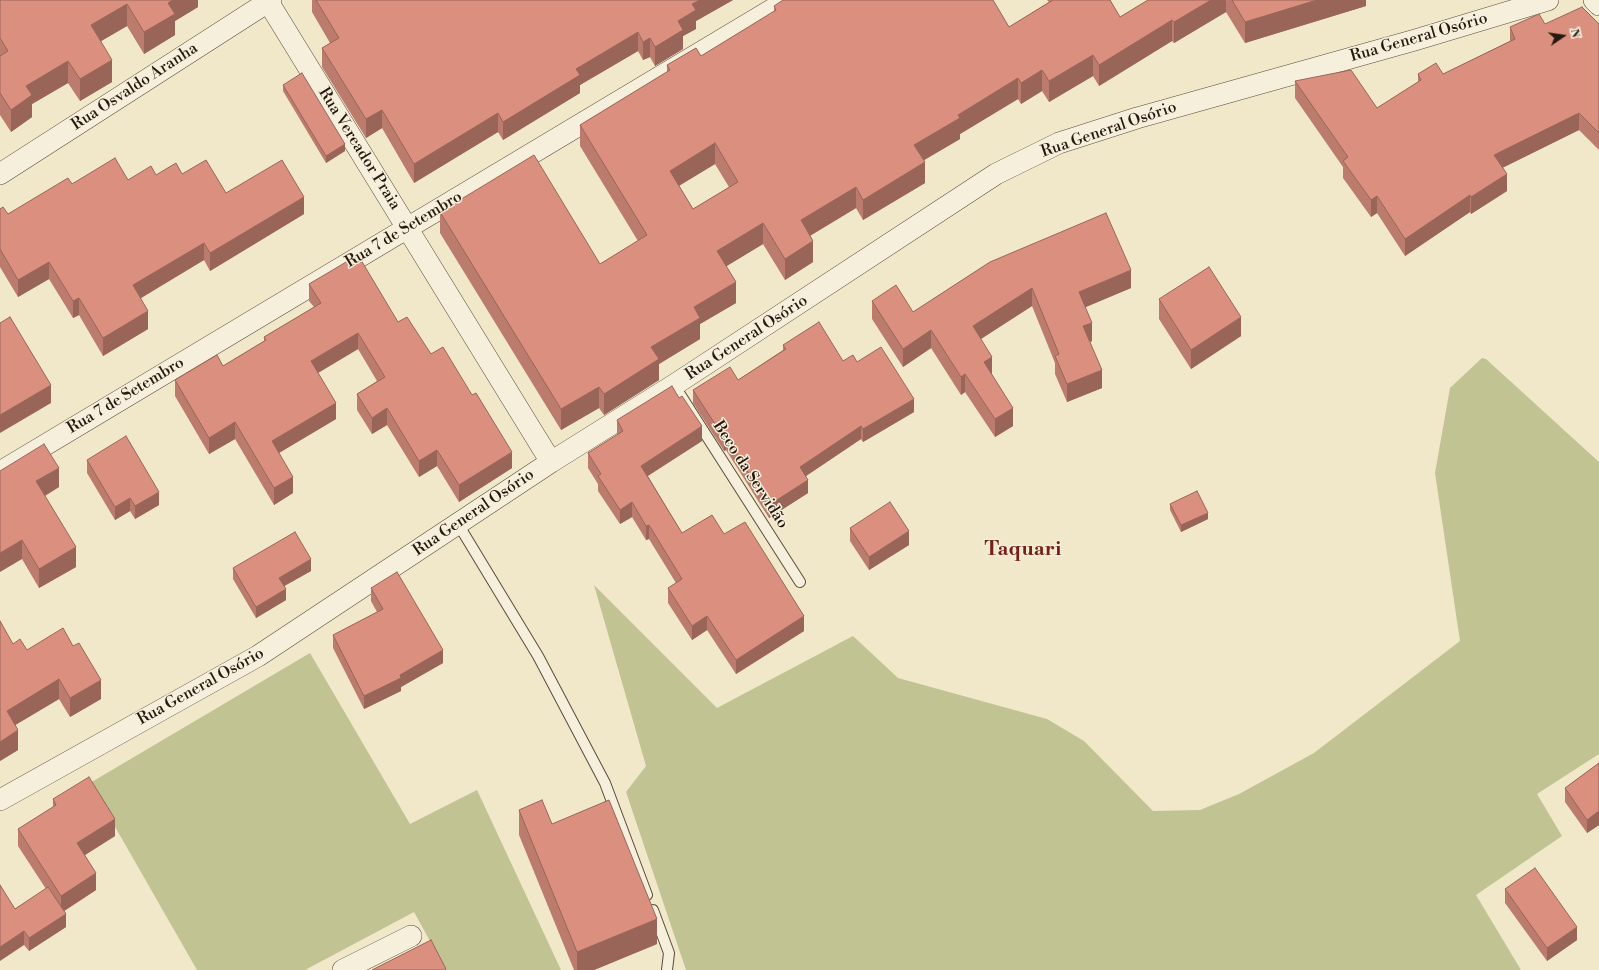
<!DOCTYPE html>
<meta charset="utf-8">
<style>
body{margin:0}
#map{position:relative;width:1599px;height:970px;overflow:hidden;background:#f1e7c9;font-family:"Libre Bodoni",serif}
canvas{display:block}
.north{position:absolute;left:1543px;top:16px;width:40px;height:40px;-webkit-text-stroke:3px #f6efdc;paint-order:stroke;rotate:77deg;font-size:11px;font-weight:700;line-height:16px;text-align:center;color:#26190d}
.north::after{content:'';display:block;margin:auto;width:14px;height:18px;background:#26190d;clip-path:polygon(50% 0,100% 100%,50% 72%,0 100%)}
</style>
<div id="map">
<canvas width="1599" height="970"></canvas>
<div class="north">N</div>
</div>
<script>
const ctx = document.querySelector('canvas').getContext('2d');
ctx.lineJoin = 'round';
function fill(path, color) { ctx.fillStyle = color; ctx.fill(path, 'evenodd'); }
const shape = rows => new Path2D(rows.map(r => 'M' + r).join(''));
function trace(path, color, width, dash) { ctx.strokeStyle = color; ctx.lineWidth = width; ctx.lineCap = dash ? 'butt' : 'round'; ctx.setLineDash(dash || []); ctx.stroke(path); }
function label(font, color, halo, rows, align = 'center') {
  ctx.font = font + ' "Libre Bodoni",serif'; ctx.lineWidth = 3; ctx.setLineDash([]); ctx.textBaseline = 'middle'; ctx.strokeStyle = halo; ctx.fillStyle = color; for (const [text, x, y, turn = 0] of rows) {
    ctx.save(); ctx.translate(x, y); ctx.rotate((+turn || 0) * Math.PI / 180); ctx.textAlign = isNaN(turn) ? turn : align; if (halo) ctx.strokeText(text, 0, 0); ctx.fillText(text, 0, 0); ctx.restore();
  }
}
fill(shape([
 [1482,358,1486,359,1599,462,1599,754,1537,794,1562,836,1476,895,1521,970,686,970,626,792,646,766,594,585,717,708,853,636,898,678,1047,719,1084,741,1153,811,1200,810,1239,794,1314,753,1460,641,1435,473,1450,388],
 [310,653,410,824,477,790,561,970,446,970,414,912,305,970,197,970,90,783]
]), '#c1c392');
const service = shape([
 [674,385,800,582],
 [458,524,538,656,605,783,647,895],
 [653,910,669,953,667,970]
]);
const minor = shape([
 [267,0,551,462],
 [1594,0,1599,5],
 [0,174,271,0],
 [0,472,788,0],
 [0,800,258,656,551,462,674,385,996,174,1059,143,1137,118,1415,40,1548,0],
 [343,970,411,936]
]);
trace(service, '#594c3c', 12);
trace(minor, '#594c3c', 22);
trace(service, '#f6efdc', 10);
trace(minor, '#f6efdc', 21);
fill(shape([
 [0,0,198,0,198,7,175,21,175,35,144,54,127,26,101,41,112,82,80,101,68,83,32,104,32,117,11,132,0,115],
 [312,0,733,0,696,21,696,29,683,36,683,49,655,66,650,57,643,60,638,51,580,85,580,93,503,140,498,132,414,183,382,128,366,138,322,67,322,48,330,43,312,12],
 [1047,0,1110,0,1120,17,1148,0,1366,0,1366,6,1245,43,1226,12,1174,43,1172,41,1099,86,1093,76,1049,102,1042,91,1021,104,1018,99,960,134,960,139,924,160,925,183,863,220,856,208,810,236,813,262,785,280,763,244,726,266,736,303,700,324,700,339,659,364,659,380,604,415,599,408,561,430,440,233,440,212,600,264,638,241,580,146,580,125,667,72,667,65,701,56,774,12,774,6,1009,27,1049,2],
 [715,164,729,187,693,209,679,186],
 [1545,24,1599,24,1599,150,1579,130,1502,168,1507,191,1471,214,1470,212,1405,256,1377,213,1371,217,1343,178,1343,167,1295,98,1295,81,1377,108,1418,82,1418,74,1443,74,1510,41,1510,27],
 [283,85,345,151,326,163,283,91],
 [182,174,226,193,304,214,210,271,204,260,140,298,148,329,103,356,79,315,73,318,49,279,18,297,0,267,0,209,8,214,72,184,128,180,156,175],
 [990,262,1131,288,1085,307,1092,341,1090,342,1102,388,1067,402,1055,374,1055,363,1032,306,981,339,992,375,1013,426,995,437,965,392,961,395,931,348,903,367,872,319,872,301,913,312],
 [309,284,398,322,431,354,512,468,459,502,437,466,419,477,387,425,372,434,357,410,357,394,377,381,358,349,318,373,336,419,279,453,293,493,274,505,235,439,209,454,175,396,175,380,223,366,264,341,264,337,314,307,309,301],
 [1159,299,1241,336,1191,369,1159,319],
 [783,345,843,361,857,362,914,412,863,442,861,439,806,476,808,493,769,518,726,450,724,451,693,403,693,390,738,380,783,350],
 [617,420,702,441,648,476,682,533,724,534,804,631,736,674,707,630,692,640,668,603,668,588,676,583,649,539,646,540,632,517,620,524,598,491,598,484,588,468,588,453,617,435],
 [87,460,159,505,135,519,130,511,115,520,87,473],
 [0,471,59,487,45,496,76,567,39,588,22,559],
 [1170,504,1208,519,1181,532,1170,510],
 [850,528,909,545,869,570,850,541],
 [233,568,311,571,284,586,286,600,256,618,233,579],
 [371,588,443,663,401,687,401,691,364,709,333,648,333,635,377,612,371,601],
 [13,644,27,650,101,699,70,717,59,699,15,725,18,750,0,761],
 [1599,763,1599,825,1587,833,1565,802,1565,788],
 [53,799,115,836,85,855,96,890,64,911,66,927,29,951,24,945,15,909,46,889,18,846,18,829,53,807],
 [519,810,552,824,657,944,594,970,574,970,519,835],
 [1505,889,1577,940,1547,961,1505,903]
]), '#bc7c6d');
fill(shape([
 [173,0,198,0,198,7,175,21,175,35,144,54,144,32,168,3],
 [700,0,733,0,696,21,696,29,683,36,683,49,655,66,655,47,692,4],
 [1211,0,1226,0,1226,12,1174,43,1174,22],
 [1317,0,1366,0,1366,6,1245,43,1245,22],
 [127,4,127,26,91,47,91,25],
 [1172,20,1172,41,1099,86,1099,65],
 [638,32,638,51,580,85,580,93,503,140,503,122,576,69],
 [650,38,650,57,643,60,643,42],
 [1093,55,1093,76,1049,102,1049,81],
 [112,60,112,82,80,101,80,79],
 [68,61,68,83,32,104,32,117,11,132,11,110,26,86],
 [1042,70,1042,91,1021,104,1021,83],
 [1018,78,1018,99,960,134,960,139,914,166,914,145,958,115],
 [382,110,382,128,366,138,366,119],
 [498,113,498,132,414,183,414,164],
 [1579,113,1579,130,1494,172,1494,155],
 [715,143,715,164,670,191,670,171],
 [345,144,345,151,326,163,326,156],
 [925,162,925,183,863,220,863,200],
 [1507,174,1507,191,1471,214,1471,197],
 [856,187,856,208,801,241,801,220],
 [1470,195,1470,212,1405,256,1405,239],
 [1377,196,1377,213,1371,217,1371,200],
 [304,197,304,214,210,271,210,253],
 [763,223,763,244,717,272,717,251],
 [813,241,813,262,785,280,785,259],
 [204,243,204,260,133,303,133,285],
 [49,262,49,279,18,297,18,280],
 [1131,270,1131,288,1079,310,1079,292],
 [736,282,736,303,700,324,700,339,659,364,659,380,604,415,604,394,651,347,694,307],
 [1032,288,1032,306,973,344,973,326],
 [79,298,79,315,73,318,73,301],
 [148,311,148,329,103,356,103,338],
 [1241,317,1241,336,1191,369,1191,350],
 [1092,323,1092,341,1083,344,1083,326],
 [931,330,931,348,903,367,903,349],
 [358,333,358,349,311,377,311,361],
 [992,357,992,375,984,380,984,362],
 [1102,370,1102,388,1067,402,1067,384],
 [965,374,965,392,961,395,961,377],
 [51,385,51,403,0,433,0,415],
 [599,387,599,408,561,430,561,409],
 [914,399,914,412,863,442,863,429],
 [336,403,336,419,272,457,272,441],
 [387,408,387,425,372,434,372,418],
 [1013,408,1013,426,995,437,995,419],
 [235,422,235,439,209,454,209,438],
 [702,426,702,441,641,480,641,466],
 [861,426,861,439,800,480,800,467],
 [726,437,726,450,724,451,724,438],
 [437,450,437,466,419,477,419,461],
 [512,452,512,468,459,502,459,485],
 [59,468,59,487,36,501,36,481],
 [293,477,293,493,274,505,274,488],
 [808,480,808,493,769,518,769,505],
 [159,492,159,505,135,519,135,506],
 [130,498,130,511,115,520,115,507],
 [632,502,632,517,620,524,620,510],
 [1208,513,1208,519,1181,532,1181,525],
 [649,525,649,539,646,540,646,526],
 [909,531,909,545,869,570,869,557],
 [22,540,22,559,0,572,0,553],
 [76,547,76,567,39,588,39,569],
 [311,559,311,571,279,589,279,578],
 [286,589,286,600,256,618,256,607],
 [707,616,707,630,692,640,692,626],
 [804,616,804,631,736,674,736,660],
 [443,650,443,663,401,687,401,691,364,709,364,696],
 [59,679,59,699,7,730,7,711],
 [101,680,101,699,70,717,70,698],
 [18,730,18,750,0,761,0,742],
 [1599,811,1599,825,1587,833,1587,820],
 [115,819,115,836,77,860,77,843],
 [96,873,96,890,61,913,61,896],
 [66,914,66,927,29,951,29,938],
 [657,919,657,944,594,970,577,970,577,952],
 [1577,927,1577,940,1547,961,1547,948],
 [24,931,24,945,0,961,0,947]
]), '#996559');
const building = shape([
 [0,0,173,0,168,3,175,14,144,32,127,4,91,25,112,60,80,79,68,61,26,86,32,95,11,110,0,93,0,56,8,51,0,38,0,0],
 [316,0,700,0,692,4,696,10,678,21,683,30,655,47,650,38,643,42,638,32,576,69,580,75,503,122,498,113,414,164,382,110,366,119,322,48,339,38,316,0],
 [783,0,993,0,1009,27,1053,0,1110,0,1120,17,1148,0,1211,0,1174,22,1172,20,1099,65,1093,55,1049,81,1042,70,1021,83,1018,78,958,115,960,118,914,145,925,162,863,200,856,187,801,220,813,241,785,259,763,223,717,251,736,282,694,307,700,318,651,347,659,359,604,394,599,387,561,409,440,212,534,155,600,264,647,235,580,125,670,70,667,65,696,48,701,56,776,10,774,6,783,0],
 [715,143,738,182,693,209,670,171,715,143],
 [1232,0,1317,0,1245,22,1232,0],
 [1582,7,1599,24,1599,133,1579,113,1494,155,1507,174,1471,197,1470,195,1405,239,1377,196,1371,200,1343,161,1348,157,1295,81,1351,70,1377,108,1421,80,1418,74,1436,63,1443,74,1515,39,1510,27,1539,14,1545,24,1582,7],
 [302,73,345,144,326,156,283,85,302,73],
 [115,158,128,180,151,166,156,175,176,163,182,174,206,160,226,193,282,160,304,197,210,253,204,243,133,285,148,311,103,338,79,298,73,301,49,262,18,280,0,249,0,209,3,207,8,214,68,178,72,184,115,158],
 [1106,213,1131,270,1079,292,1092,323,1083,326,1102,370,1067,384,1055,356,1059,354,1032,288,973,326,992,357,984,362,1013,408,995,419,965,374,961,377,931,330,903,349,872,301,896,285,913,312,990,262,1106,213],
 [358,255,398,322,407,317,431,354,443,347,472,395,476,393,512,452,459,485,437,450,419,461,387,408,372,418,357,394,385,377,358,333,311,361,336,403,272,441,293,477,274,488,235,422,209,438,175,380,217,355,223,366,266,340,264,337,321,303,309,284,358,255],
 [1209,267,1241,317,1191,350,1159,299,1209,267],
 [10,317,51,385,0,415,0,323,10,317],
 [819,322,843,361,853,355,857,362,881,347,914,399,863,429,861,426,800,467,808,480,769,505,726,437,724,438,693,390,730,367,738,380,786,349,783,345,819,322],
 [672,386,679,398,682,396,702,426,641,466,682,533,712,515,724,534,745,522,804,616,736,660,707,616,692,626,668,588,682,579,649,525,646,526,632,502,620,510,598,476,601,474,588,453,623,431,617,420,672,386],
 [126,436,159,492,135,506,130,498,115,507,87,460,126,436],
 [44,444,59,468,36,481,76,547,39,569,22,540,0,553,0,471,44,444],
 [1197,491,1208,513,1181,525,1170,504,1197,491],
 [890,502,909,531,869,557,850,528,890,502],
 [295,532,311,559,279,578,286,589,256,607,233,568,295,532],
 [397,572,443,650,400,675,401,678,364,696,333,635,383,609,371,588,397,572],
 [0,621,13,644,20,639,27,650,63,628,73,646,79,643,101,680,70,698,59,679,7,711,18,730,0,742,0,621],
 [1599,763,1599,811,1587,820,1565,788,1599,763],
 [89,777,115,819,77,843,96,873,61,896,18,829,56,805,53,799,89,777],
 [542,800,552,824,609,800,657,919,577,952,519,810,542,800],
 [1535,868,1577,927,1547,948,1505,889,1535,868],
 [0,885,15,909,48,887,66,914,29,938,24,931,0,947,0,885],
 [431,940,446,969,445,970,372,970,431,940]
]);
fill(building, '#db907f');
trace(building, '#996559', 1);
label('16px', '#26190d', '#f6efdc', [
 ["Rua General Osório",1419,38,-16],
 ["Rua Osvaldo Aranha",135,87,-33],
 ["Rua General Osório",1109,130,-19],
 ["Rua Vereador Praia",359,149,58],
 ["Rua 7 de Setembro",404,230,-31],
 ["Rua General Osório",747,338,-33],
 ["Rua 7 de Setembro",126,396,-31],
 ["Beco da Servidão",750,475,57],
 ["Rua General Osório",474,513,-34],
 ["Rua General Osório",201,687,-29]
]);
label('bold 20px', '#7a1f14', '#f6efdc', [
 ["Taquari",1023,550]
]);
</script>
